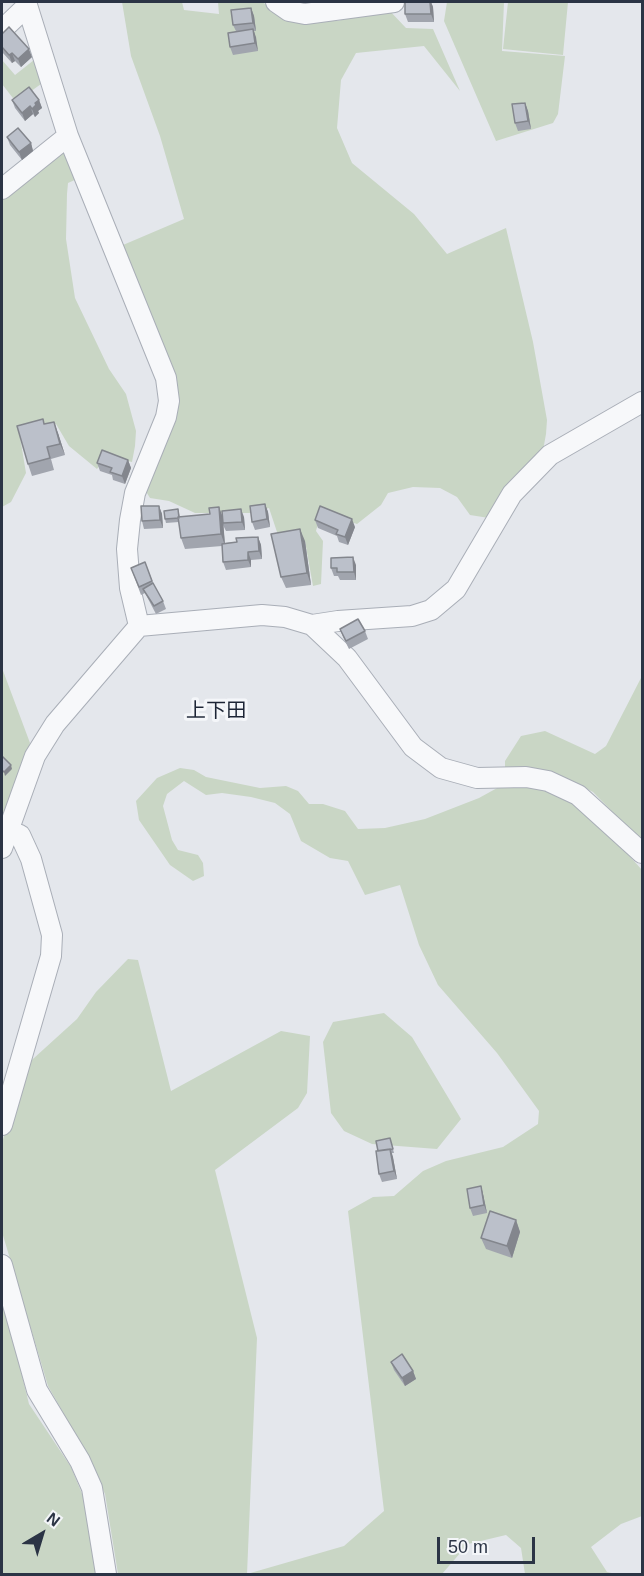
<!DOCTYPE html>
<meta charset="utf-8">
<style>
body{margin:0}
#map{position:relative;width:644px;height:1576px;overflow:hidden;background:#e4e7ec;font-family:Helvetica,sans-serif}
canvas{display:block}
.frame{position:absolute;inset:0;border:3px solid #2b3445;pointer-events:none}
.north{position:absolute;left:12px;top:1504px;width:60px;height:60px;-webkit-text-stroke:4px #f4f6f9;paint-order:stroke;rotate:38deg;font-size:16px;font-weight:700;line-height:24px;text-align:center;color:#2b3445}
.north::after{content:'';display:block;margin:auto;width:21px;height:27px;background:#2b3445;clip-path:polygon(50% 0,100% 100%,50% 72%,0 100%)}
.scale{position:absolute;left:437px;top:1537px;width:98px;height:27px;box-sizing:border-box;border:3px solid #2b3445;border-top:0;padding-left:8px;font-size:18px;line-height:21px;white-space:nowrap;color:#2b3445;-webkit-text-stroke:4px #f4f6f9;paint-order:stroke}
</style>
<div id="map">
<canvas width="644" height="1576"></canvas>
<div class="frame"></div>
<div class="north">N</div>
<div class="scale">50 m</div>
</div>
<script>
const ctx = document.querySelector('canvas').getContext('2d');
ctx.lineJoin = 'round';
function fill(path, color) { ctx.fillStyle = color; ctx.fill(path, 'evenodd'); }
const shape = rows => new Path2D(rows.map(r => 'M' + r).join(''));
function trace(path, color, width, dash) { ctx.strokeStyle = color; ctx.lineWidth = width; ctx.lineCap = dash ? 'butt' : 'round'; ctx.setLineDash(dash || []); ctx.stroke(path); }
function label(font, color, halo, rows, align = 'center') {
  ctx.font = font + ' Helvetica,"Noto Sans JP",sans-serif'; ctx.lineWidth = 6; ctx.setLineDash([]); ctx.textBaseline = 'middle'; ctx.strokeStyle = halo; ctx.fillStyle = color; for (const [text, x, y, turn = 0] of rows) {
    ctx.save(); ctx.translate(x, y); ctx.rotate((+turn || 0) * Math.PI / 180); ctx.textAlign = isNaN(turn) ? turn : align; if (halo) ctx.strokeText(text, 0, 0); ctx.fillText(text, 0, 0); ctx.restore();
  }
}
fill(shape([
 [122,2,182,2,184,10,219,14,218,2,262,2,289,18,337,21,388,9,406,28,433,29,460,91,424,46,356,53,341,80,337,128,352,163,414,214,447,254,506,228,533,342,547,420,546,434,542,456,489,518,470,515,457,497,440,488,413,487,388,493,381,505,357,524,321,512,316,531,323,541,321,584,313,586,305,541,280,541,269,508,252,513,195,513,169,501,150,498,142,485,173,403,123,245,184,219,160,136,131,56],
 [447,2,504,2,502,51,565,56,558,114,553,123,496,141,444,21],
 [508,2,568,2,563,55,503,49],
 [2,60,15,75,34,60,41,84,16,102,2,84],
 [65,145,77,179,68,183,67,194,66,239,75,298,109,369,126,394,136,431,135,446,132,462,106,456,97,469,69,446,56,424,19,431,26,473,11,502,2,507,2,199],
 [2,668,30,743,2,822],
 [642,676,642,842,593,792,563,777,538,771,505,770,505,761,521,736,545,731,595,754,606,746],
 [180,768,194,770,206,777,260,788,286,786,298,791,309,804,323,804,345,811,358,829,385,828,425,819,479,798,508,782,537,787,568,799,600,823,642,870,642,1516,621,1524,591,1547,607,1572,616,1574,525,1574,521,1548,506,1535,468,1544,442,1574,118,1574,105,1494,81,1444,48,1386,2,1232,2,1143,23,1068,77,1019,96,992,128,959,138,960,171,1091,281,1031,310,1036,307,1093,298,1108,215,1170,257,1338,247,1574,344,1546,384,1511,348,1211,373,1197,394,1196,423,1171,446,1161,503,1147,538,1124,539,1111,497,1053,438,985,419,945,400,885,365,895,348,861,330,858,301,841,290,814,275,803,251,797,222,793,206,795,184,781,167,794,163,806,172,840,178,850,198,855,203,863,204,876,193,881,170,865,139,820,136,801,157,778],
 [384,1013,412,1037,461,1119,437,1149,372,1144,344,1131,331,1113,323,1042,333,1022],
 [2,1294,29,1404,71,1467,83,1496,102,1574,2,1574]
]), '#c9d6c5');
const minor = shape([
 [26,2,68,136,166,378,169,401,166,417,135,493,130,520,127,549,130,588,139,626],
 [276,2,289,11,305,14,394,2],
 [2,30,27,6],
 [2,189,68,136],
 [312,625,338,621,412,616,431,610,456,589,512,494,550,455,642,402],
 [2,848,35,756,55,724,139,626,262,615,285,617,312,625,347,658,413,747,441,768,477,778,526,777,548,781,578,795,642,853],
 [2,1125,51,956,52,935,31,859,20,835,7,830],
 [2,1265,37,1390,80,1461,92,1488,106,1574]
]);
trace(minor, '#a9aeb7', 22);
trace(minor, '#f7f8fa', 20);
fill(shape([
 [191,2,208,2,192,3],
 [405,2,431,2,433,7,434,22,408,22,405,14],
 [251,8,254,16,256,31,254,31,258,51,233,55,230,47,236,31,233,25],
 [2,34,32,57,21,67,15,61,12,63,2,52],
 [12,100,39,100,42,108,38,111,39,113,35,117,33,114,25,121,15,108],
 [525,103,528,111,531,129,518,131,515,123],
 [7,137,31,143,33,151,22,160,10,145],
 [45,424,58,433,65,455,51,459,54,470,32,476,28,464],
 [128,460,131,468,125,484,113,480,112,475,100,471,97,463],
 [265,504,268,512,270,527,255,530,252,522],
 [159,506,162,514,163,528,144,529,142,521],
 [219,507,223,518,244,517,245,530,226,531,223,525,225,543,237,542,258,537,261,545,262,559,251,560,251,567,226,570,223,562,222,546,185,549,181,538,179,522,166,523,165,519,178,509,180,517,210,514],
 [315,520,355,527,348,545,339,542,337,536,318,528],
 [305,541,311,585,286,588,281,577],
 [145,562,154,585,163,601,166,609,156,614,145,593,141,595,131,568],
 [356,565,356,580,340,580,338,576,334,576,331,568],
 [340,629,365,631,368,639,349,649,343,637],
 [390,1138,394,1153,392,1153,397,1179,382,1182,379,1174,378,1151],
 [481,1186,483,1194,487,1213,473,1216,470,1208],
 [516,1220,520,1232,512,1258,486,1249,481,1238],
 [391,1362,413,1371,416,1379,405,1386,394,1370]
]), '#a1a5ae');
fill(shape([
 [430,2,431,2,433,7,434,22,431,14],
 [251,8,254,16,256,31,253,23],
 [253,29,256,37,258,51,255,43],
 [29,49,32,57,21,67,18,59],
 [12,53,15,61,12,63,9,55],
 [39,100,42,108,38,111,39,113,35,117,32,109,35,103],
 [525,103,528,111,531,129,528,121],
 [30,106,33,114,25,121,22,113],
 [31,143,33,151,22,160,19,152],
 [54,422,58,433,65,455,60,444],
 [128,460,131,468,125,484,122,476],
 [265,504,268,512,270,527,267,519],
 [159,506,162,514,163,528,160,520],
 [219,507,223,518,225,546,221,534],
 [241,509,244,517,245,530,242,522],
 [352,519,355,527,348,545,345,537],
 [300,529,305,541,311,585,307,573],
 [258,537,261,545,262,559,259,551],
 [248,552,251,560,251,567,248,560],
 [353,557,356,565,356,580,354,572],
 [11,765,12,769,5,776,4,772],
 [390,1149,393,1157,397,1179,394,1171],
 [481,1186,483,1194,487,1213,484,1205],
 [516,1220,520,1232,512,1258,507,1246],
 [413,1371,416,1379,405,1386,402,1378]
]), '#83868d');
const building = shape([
 [405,2,430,2,431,14,405,14,405,2],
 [251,8,253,23,233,25,231,10,251,8],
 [9,27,29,49,18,59,12,53,9,55,2,47,2,34,9,27],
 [253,29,255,43,230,47,228,33,253,29],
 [29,87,39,100,35,103,36,105,32,109,30,106,22,113,12,100,29,87],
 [525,103,528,121,515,123,512,104,525,103],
 [18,128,31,143,19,152,7,137,18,128],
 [43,419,44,424,54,422,60,444,47,447,50,458,28,464,17,426,43,419],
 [102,450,128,460,122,476,110,472,112,468,97,463,102,450],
 [265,504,267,519,252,522,250,506,265,504],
 [141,506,159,506,160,520,142,521,141,506],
 [320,506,352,519,345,537,336,534,338,530,315,520,320,506],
 [219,507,221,534,181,538,178,517,210,514,209,508,219,507],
 [178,509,179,518,165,519,164,511,178,509],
 [241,509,242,522,223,523,222,511,241,509],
 [300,529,307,573,281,577,271,534,300,529],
 [258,537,259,551,248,552,248,560,223,562,222,544,237,542,236,538,258,537],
 [353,557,354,572,337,572,337,568,331,568,331,558,353,557],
 [145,562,152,581,139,587,131,568,145,562],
 [153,583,163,601,154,606,143,589,153,583],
 [358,619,365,631,346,641,340,629,358,619],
 [2,756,11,765,4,772,2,770,2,756],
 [390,1138,393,1149,378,1151,376,1141,390,1138],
 [390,1149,394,1171,379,1174,376,1151,390,1149],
 [481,1186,484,1205,470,1208,467,1189,481,1186],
 [490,1211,516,1220,507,1246,481,1238,490,1211],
 [402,1354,413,1371,402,1378,391,1362,402,1354]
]);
fill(building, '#bbc0ca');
trace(building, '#83868d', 1.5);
label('20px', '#1d2536', '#f4f6f9', [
 ["上下田",216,711]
]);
</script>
